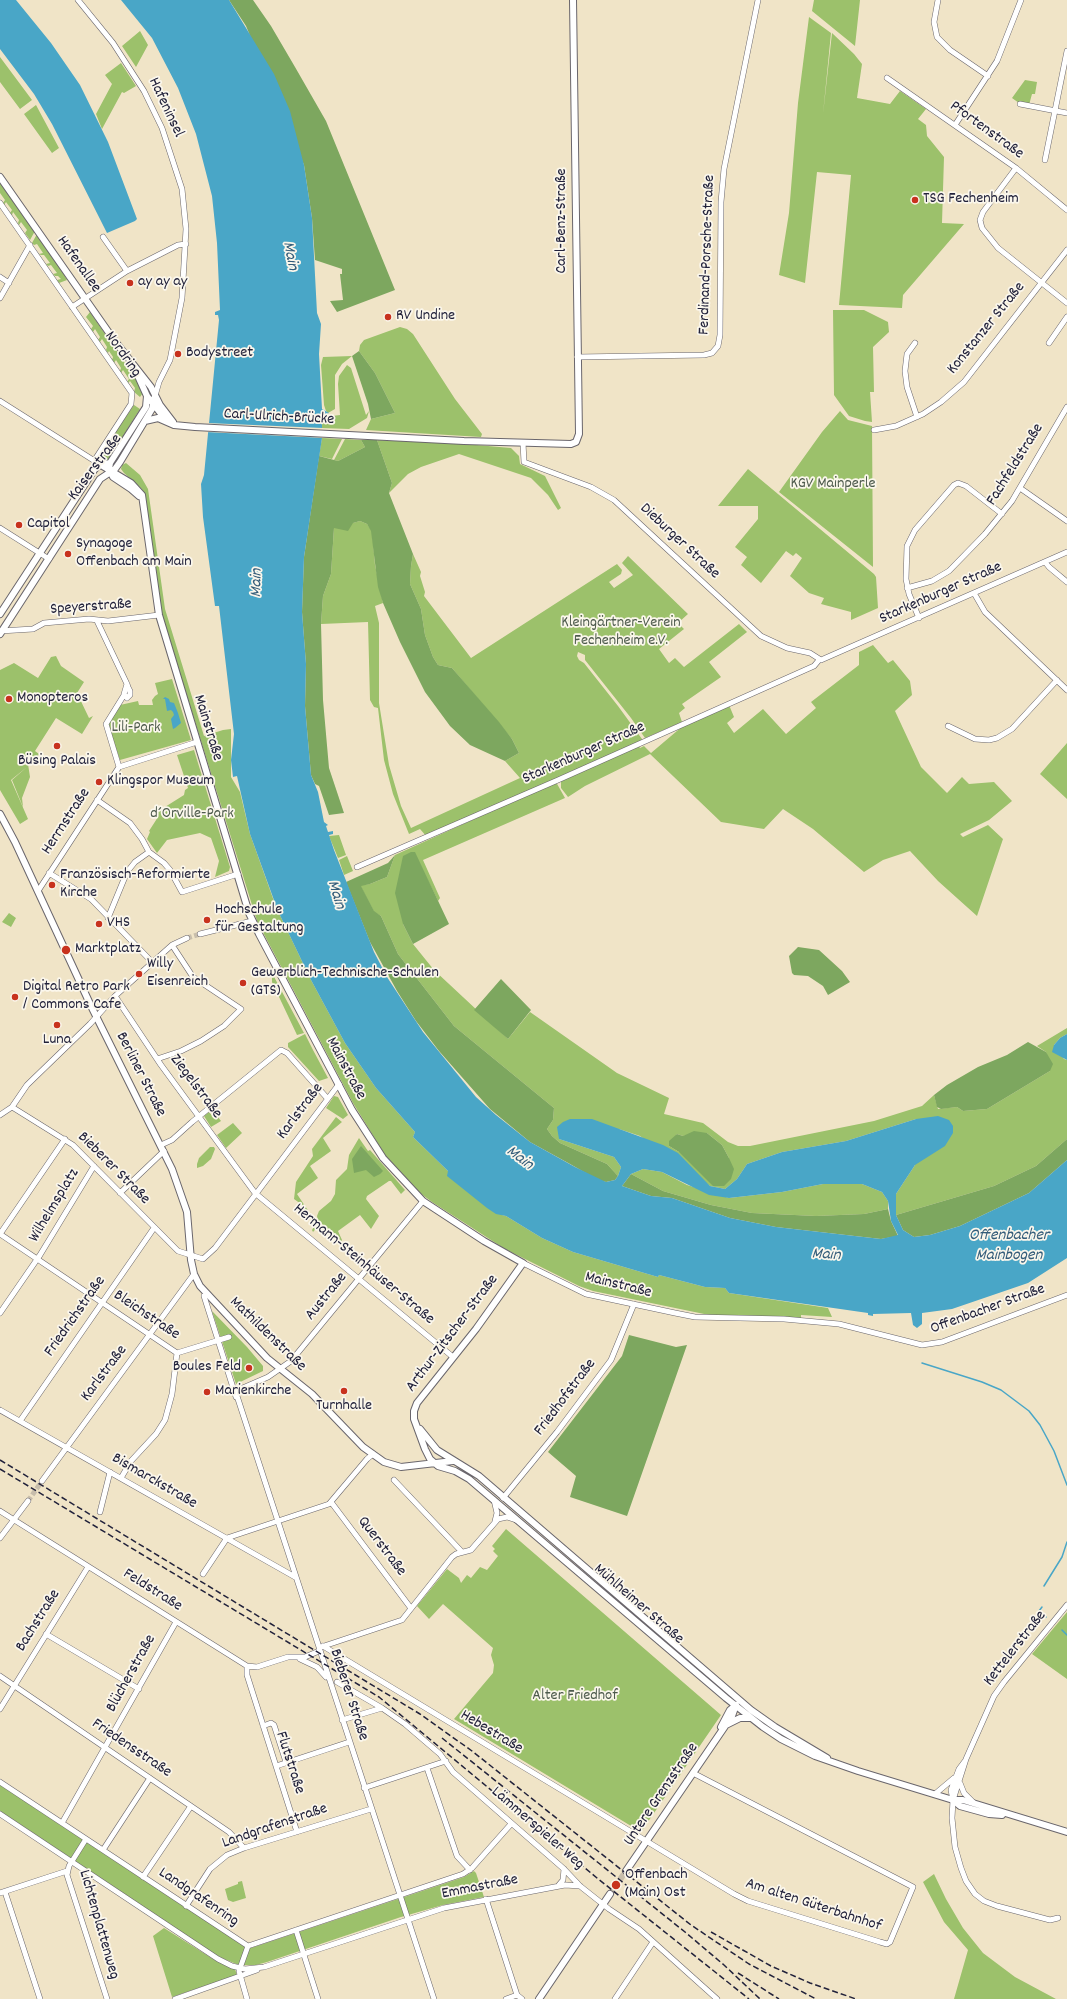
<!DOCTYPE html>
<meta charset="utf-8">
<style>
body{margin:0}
canvas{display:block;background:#f0e4c7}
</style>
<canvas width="1067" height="1999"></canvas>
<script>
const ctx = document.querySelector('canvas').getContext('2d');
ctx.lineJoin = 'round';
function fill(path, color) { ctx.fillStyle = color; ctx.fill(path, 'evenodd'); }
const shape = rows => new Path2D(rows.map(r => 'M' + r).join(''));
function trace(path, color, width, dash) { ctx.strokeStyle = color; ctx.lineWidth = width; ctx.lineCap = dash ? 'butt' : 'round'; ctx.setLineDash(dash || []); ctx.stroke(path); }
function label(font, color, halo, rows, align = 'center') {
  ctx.font = font + ' Dekko,sans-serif'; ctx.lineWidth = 3.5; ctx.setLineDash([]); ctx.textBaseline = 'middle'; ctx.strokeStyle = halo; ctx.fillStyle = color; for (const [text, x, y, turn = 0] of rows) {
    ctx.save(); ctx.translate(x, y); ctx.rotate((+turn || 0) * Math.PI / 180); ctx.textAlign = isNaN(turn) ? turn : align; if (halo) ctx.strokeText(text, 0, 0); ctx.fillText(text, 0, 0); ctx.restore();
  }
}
fill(shape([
 [814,0,860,0,855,46,812,11],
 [809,17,831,33,823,114,832,33,854,54,862,64,857,98,890,104,900,91,926,109,918,119,926,125,927,136,944,157,942,223,964,224,903,295,902,308,839,305,851,175,817,172,805,283,779,275,789,213,798,103],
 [140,31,148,45,136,67,122,46],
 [0,57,32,100,20,109,0,82],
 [121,63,136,86,124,93,122,92,102,129,96,114,112,84,105,75],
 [1025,80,1037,82,1035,94,1032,94,1029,105,1019,103,1012,98],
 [36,105,59,148,52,153,24,114],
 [0,183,35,231,30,240,25,233,27,230,21,222,19,225,18,223,19,220,13,212,12,215,10,213,12,210,6,202,4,205,3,203,5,200,0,193],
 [37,234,59,265,67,280,59,283,57,280,61,279,58,276,55,276,53,274,57,273,51,265,48,266,46,264,50,263,44,255,41,255,39,254,43,253,37,244,34,245,32,243],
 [833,310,864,310,888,322,889,332,873,347,874,392,870,392,872,422,865,421,849,416,834,395],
 [90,312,138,382,143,393,140,397,134,392,135,388,130,381,128,383,127,382,129,379,123,370,121,373,120,371,121,368,116,360,114,363,112,360,113,357,109,351,108,353,106,350,107,347,102,339,100,342,98,340,100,337,95,329,93,332,91,329,93,326,86,317],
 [400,327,407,329,413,334,455,399,482,434,481,437,366,430,371,419,395,413,375,373,359,351,360,345,364,340],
 [352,356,342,364,335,375,335,409,328,413,326,411,324,405,321,365,323,357],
 [347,365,351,368,366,415,369,411,367,418,349,429,321,428,324,417,340,415,338,384,339,376],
 [134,405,140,409,108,460,101,463,96,461,101,453,104,455,107,449,106,445,109,443,124,417,125,418],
 [840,411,848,420,872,426,873,567,779,492,822,432],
 [322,438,342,439,332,459,319,456],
 [345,439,361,440,365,447,338,461,334,460],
 [377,440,453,443,511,448,519,456,520,464,545,476,561,508,558,510,548,495,531,478,459,454,421,467,408,474,389,493,392,483],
 [126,463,140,475,148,489,165,609,204,736,223,730,231,729,231,777,240,792,250,834,275,904,272,905,277,909,311,980,345,1043,376,1088,415,1132,413,1137,448,1171,502,1215,506,1216,542,1238,573,1252,658,1277,659,1275,705,1287,725,1288,729,1293,828,1308,832,1317,801,1315,801,1319,709,1315,593,1291,579,1286,505,1249,432,1202,420,1193,385,1155,353,1103,257,921,160,609,144,492,141,488,124,473,121,469,122,465],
 [748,469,874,574,876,577,878,608,851,620,851,612,821,604,824,598,809,593,790,576,802,558,796,553,793,556,786,551,761,583,741,565,747,557,735,547,758,519,758,506,718,506],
 [360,521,367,524,372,531,375,565,383,603,375,606,379,623,379,703,389,765,401,806,411,828,520,778,505,761,519,753,512,739,452,668,438,665,433,657,425,635,421,609,410,584,411,566,413,554,421,572,420,576,425,592,424,596,471,658,617,564,622,570,621,574,609,582,614,588,633,575,622,563,628,556,688,614,678,623,684,629,659,649,669,663,675,658,684,667,739,624,747,632,709,662,721,677,682,704,685,708,679,713,682,722,645,738,631,718,585,660,585,655,578,652,577,656,579,660,584,663,618,706,642,739,641,741,427,837,420,829,409,834,393,794,384,760,378,708,374,707,370,700,368,622,321,624,323,596,331,574,334,528],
 [873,645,888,663,893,660,910,681,912,695,895,711,921,767,947,793,962,777,969,784,994,782,1012,801,989,820,960,834,963,837,988,825,1003,839,977,916,938,881,910,851,883,860,864,872,813,829,783,809,764,829,721,822,650,754,585,786,568,797,561,788,561,780,639,746,640,748,644,746,651,753,684,725,729,705,734,717,727,723,734,733,763,709,786,734,816,708,811,702,859,665,859,652],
 [56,656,61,666,84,682,77,693,89,718,93,716,82,734,56,718,35,751,39,754,37,757,21,761,21,765,28,764,30,777,22,798,23,807,12,780,27,767,11,780,28,819,20,824,0,790,0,670,14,663,38,678,51,657],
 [172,679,191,740,120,760,108,724,120,705,138,701,139,705,153,705,152,700,155,696,158,694,155,683],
 [1067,743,1067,799,1040,774],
 [194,750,230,867,229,871,215,877,219,861,211,838,200,833,167,840,157,853,147,839,150,832,149,831,158,817,155,815,157,812,184,795,185,790,188,788,177,755],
 [556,782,565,798,423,860,440,898,438,901,414,852,403,924,413,944,434,970,508,1039,530,1012,617,1073,669,1098,664,1114,703,1123,728,1142,738,1146,750,1146,874,1121,922,1106,934,1095,938,1109,957,1107,963,1111,987,1109,1050,1071,1046,1052,1037,1046,1067,1028,1067,1034,1060,1038,1054,1045,1064,1059,1067,1060,1067,1139,1036,1166,994,1186,896,1215,896,1194,915,1165,916,1119,846,1141,782,1152,747,1164,737,1179,725,1189,710,1186,640,1136,619,1129,559,1139,614,1157,621,1167,618,1176,607,1164,560,1143,552,1136,547,1129,553,1120,554,1108,454,1026,398,954,381,916,374,912,360,885,370,884,387,877,395,855],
 [707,1133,722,1145,729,1158,679,1152,669,1146,677,1134,683,1136],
 [339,835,346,855,338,858,329,836],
 [347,856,353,871,344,875,339,860],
 [9,913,16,918,11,927,2,922],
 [272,973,304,1033,297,1035,272,982],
 [305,1034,313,1050,328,1078,319,1081,288,1047,288,1043],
 [334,1096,338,1097,348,1115,343,1119,326,1108],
 [209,1112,215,1119,218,1117,221,1121,211,1127,204,1116],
 [336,1117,342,1122,323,1138,331,1151,310,1166,318,1178,297,1194,309,1212,309,1215,301,1204,294,1199,296,1182,313,1156,312,1149],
 [233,1123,242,1133,226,1148,217,1135],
 [359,1138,368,1151,370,1150,405,1190,401,1194,391,1181,389,1181,367,1196,366,1199,379,1216,371,1229,360,1215,338,1231,342,1240,341,1242,321,1223,313,1232,312,1230,318,1221,317,1216,319,1211,331,1201,335,1194,336,1180,347,1169,349,1155],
 [210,1147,214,1147,215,1149,211,1159,203,1166,197,1168,197,1164,199,1158],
 [643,1169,662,1172,687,1185,729,1198,782,1192,823,1184,862,1184,882,1192,888,1201,888,1209,864,1214,816,1216,752,1213,711,1205,663,1191,631,1174],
 [212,1311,247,1347,263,1366,263,1371,236,1384],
 [506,1529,721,1715,641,1832,454,1719,493,1673,494,1665,491,1655,493,1648,443,1604,429,1619,417,1606,447,1569,459,1578,461,1583,467,1575,471,1578,480,1567,487,1570,498,1556,493,1551,495,1549,492,1546],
 [1067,1612,1067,1679,1032,1654],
 [0,1784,244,1946,251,1948,464,1877,474,1871,476,1873,484,1897,443,1905,401,1917,267,1962,256,1965,239,1965,219,1957,0,1811],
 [934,1874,946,1899,963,1928,983,1953,1015,1977,1056,1999,954,1999,968,1950,944,1922,923,1882],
 [242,1881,246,1898,233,1902,228,1900,225,1889,238,1884,238,1882],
 [164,1928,213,1959,235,1969,237,1975,172,1997,153,1936]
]), '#9cc16b');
fill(shape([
 [229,0,253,0,271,26,295,67,326,121,395,290,337,312,330,301,343,300,340,274,342,274,342,269,315,260,312,218,304,165,246,26],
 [359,351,375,373,395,413,371,419,368,404,352,356],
 [361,440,377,440,392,483,389,493,413,554,411,566,410,584,421,609,425,635,433,657,438,665,452,668,499,722,512,739,519,753,505,761,470,745,450,726,425,692,400,642,383,603,378,587,371,531,367,524,360,521,353,523,348,531,334,528,331,574,323,596,321,624,323,700,329,768,344,813,329,815,319,786,315,784,311,775,305,706,306,664,302,612,304,557,319,456,338,461,365,447],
 [411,852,415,852,449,924,413,944,403,924,395,893,403,856],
 [395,855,387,877,370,884,361,886,374,911,381,916,398,954,454,1026,554,1108,553,1120,547,1129,552,1136,560,1143,607,1164,618,1176,615,1180,606,1182,598,1180,570,1164,530,1142,490,1109,439,1051,416,1021,397,991,370,942,346,882,388,863],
 [798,947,819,950,842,971,850,982,828,995,823,986,808,976,794,975,792,973,789,956],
 [501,979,531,1010,508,1039,474,1010],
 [1028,1042,1046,1052,1053,1064,1050,1071,987,1109,963,1111,957,1107,941,1109,937,1107,934,1095,947,1085,978,1067,1007,1055],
 [694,1131,707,1133,722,1145,729,1158,734,1169,731,1179,724,1186,713,1186,679,1152,669,1146,669,1141,677,1134,683,1136],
 [1067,1139,1067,1160,1029,1193,960,1226,930,1235,914,1237,903,1230,896,1215,994,1186,1036,1166],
 [361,1146,383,1171,380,1174,374,1177,366,1170,354,1173,352,1159],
 [631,1174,663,1191,711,1205,752,1213,816,1216,864,1214,888,1209,891,1221,898,1236,881,1239,776,1227,730,1218,672,1198,651,1196,622,1186],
 [629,1335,676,1347,687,1345,627,1516,570,1497,576,1476,548,1452,622,1356]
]), '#7da75f');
fill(shape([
 [0,0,16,0,51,43,80,85,108,142,137,219,135,221,107,233,52,124,34,94,0,49],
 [121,0,229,0,274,74,290,111,304,165,312,218,317,313,321,324,319,354,322,409,329,413,323,415,322,421,322,438,304,557,302,612,306,664,305,706,311,775,318,792,324,822,328,825,326,826,328,832,333,831,333,834,329,835,334,850,374,952,387,977,423,1032,476,1097,496,1115,530,1142,575,1167,606,1182,615,1180,618,1176,621,1167,614,1157,559,1139,557,1127,563,1122,570,1119,592,1119,663,1145,678,1153,710,1186,725,1189,737,1179,747,1164,782,1152,846,1141,916,1119,938,1116,949,1120,953,1126,953,1133,945,1146,915,1165,896,1194,896,1215,903,1230,914,1237,930,1235,960,1226,1029,1193,1067,1160,1067,1258,1028,1283,952,1309,922,1313,922,1324,917,1328,913,1325,911,1313,873,1314,873,1316,868,1315,868,1313,729,1293,725,1288,705,1287,659,1275,658,1277,573,1252,542,1238,506,1216,496,1214,487,1208,447,1176,448,1171,413,1137,415,1132,376,1088,345,1043,311,980,277,909,274,910,272,905,275,903,250,834,237,776,233,777,231,760,234,734,219,606,215,606,203,517,201,484,204,475,219,320,218,315,215,315,215,312,220,310,217,243,212,196,196,134,178,88,152,38],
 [643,1169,662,1172,709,1195,729,1198,782,1192,823,1184,862,1184,882,1192,888,1201,891,1221,898,1235,881,1239,776,1227,730,1218,672,1198,651,1196,622,1186,631,1174],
 [165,697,169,699,170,702,174,703,178,713,181,723,175,728,173,729,171,719,174,715,173,712,171,710,167,711,165,699,163,699],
 [1067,1034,1067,1060,1052,1052,1054,1045,1060,1038]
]), '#49a6c7');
fill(shape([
 [207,423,323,428,324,438,206,432]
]), '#f0e4c7');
trace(shape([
 [922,1363,982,1382,1001,1390,1029,1411,1040,1425,1054,1451,1067,1485],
 [1044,1586,1062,1557,1067,1542],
 [1042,1607,1039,1611,1046,1617],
 [1062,1630,1067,1635]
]), '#49a6c7', 1.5);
trace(shape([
 [187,938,200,934],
 [28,1501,42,1481]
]), '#c7bdab', 5, [5, 2.5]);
trace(shape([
 [610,1894,626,1871]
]), '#c7bdab', 6, [6, 3]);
const minor = shape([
 [78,0,113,43,144,91,162,128,182,189,186,229,182,298,170,360,159,382,155,396],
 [938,0,934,22,937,37,950,50,988,76],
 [887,78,1016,168,1067,210],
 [1020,104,1067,113],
 [955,125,997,61,1021,0],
 [1045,160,1067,51],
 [1016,168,983,212,980,220,982,228,998,248,1067,303],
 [0,203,132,393,131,404,94,461],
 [103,237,127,271],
 [0,277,9,283],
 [0,298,30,245],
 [72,307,127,271,178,245,186,244],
 [915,343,907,354,905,371,907,387,917,417],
 [1049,343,1067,317],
 [577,357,704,355,712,353,718,346,720,335,721,202,724,169,758,0],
 [0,401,101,465],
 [874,430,896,426,923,414,941,402,964,382,1067,250],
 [523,443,524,462,591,487,614,500,761,636,787,648,810,653,821,660,1067,552],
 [1020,488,1067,521],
 [0,528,49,559],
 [1045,562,1049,567,1067,582],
 [907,588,932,581,949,571,985,534,1012,501,1067,407],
 [974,593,985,612,1067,690],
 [919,618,909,594,906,579,907,546,915,530,954,485,958,483,966,486,1002,514],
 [97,621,127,684,128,687,130,691,130,695,127,698,124,694,127,684],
 [0,631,33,629,44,623,89,619,108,621,159,615],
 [948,726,975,739,989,740,997,738,1012,729,1057,680],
 [119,767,106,724,124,695],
 [97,800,130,823,142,839,149,852,164,863,170,870,182,892,238,874],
 [357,867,558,780,814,666,819,660],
 [49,873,91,899,152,962],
 [38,891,119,767,197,742],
 [108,918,127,872,135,862,149,852],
 [200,934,252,921],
 [115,996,161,1065,255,1193,453,1357],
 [157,1059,181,1051,201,1041,224,1026,241,1009,193,977,172,945],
 [12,1107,73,1145,178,1251,203,1259,215,1248,339,1084],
 [0,1115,12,1107,27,1085,90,1024,115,996,172,945,187,938],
 [161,1145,172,1140,192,1122,281,1050,287,1053,327,1098],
 [120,1193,164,1151],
 [423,1201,291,1361,268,1377,238,1390,237,1396,434,1999],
 [0,1234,177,1353],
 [0,1234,65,1139],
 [523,1263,586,1294,675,1313,695,1317,784,1319,839,1324,922,1345,942,1342,1067,1295],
 [204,1296,236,1397],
 [0,1313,40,1255,94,1166],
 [177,1353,229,1337],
 [0,1410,295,1577],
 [20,1421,154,1228],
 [121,1478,131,1461,156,1434,165,1420,172,1394,177,1353],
 [394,1480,462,1552],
 [42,1481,194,1274],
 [503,1498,557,1432,611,1360,634,1304],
 [494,1500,497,1513,495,1521],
 [331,1502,410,1607],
 [0,1511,247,1666,257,1667,288,1657,305,1657,319,1651],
 [100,1512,110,1472],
 [0,1538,28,1501],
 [203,1574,227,1538,329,1504,367,1459,373,1454],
 [46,1634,139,1689],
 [323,1646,734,1894,748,1901,880,1942,887,1944,890,1942,913,1887,693,1773],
 [321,1647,402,1620,452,1557,456,1554,471,1550,498,1519,507,1517,516,1520],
 [300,1659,317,1667,326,1677],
 [247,1666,247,1675,297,1832],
 [0,1676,229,1832,244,1848],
 [337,1682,382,1708,405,1724,440,1754,453,1772,564,1869,580,1886,609,1909,639,1929,717,1999],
 [0,1709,88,1567],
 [342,1720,382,1708],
 [263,1726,271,1723,274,1725,286,1762],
 [276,1766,349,1742],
 [427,1768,457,1856,470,1870],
 [0,1782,248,1946,463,1874,472,1868,511,1824],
 [960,1783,964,1793,974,1803],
 [364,1788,446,1761],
 [935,1794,954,1778],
 [953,1800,951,1790,959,1769,965,1761],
 [0,1814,218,1959,232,1966,245,1969,264,1967,444,1908,565,1885,580,1886],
 [62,1823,176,1622],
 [86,1839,69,1866,67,1875,107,1999],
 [103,1850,150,1778],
 [143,1877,191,1806],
 [558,1886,563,1880,564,1869],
 [5,1892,40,1999],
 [0,1893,67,1871],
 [486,1899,517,1995],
 [186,1906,210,1869,227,1855,244,1848,371,1809],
 [1058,1918,1050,1920,997,1906,984,1901,975,1894,966,1881,961,1868,955,1847,952,1818,953,1800,966,1759,994,1696,1004,1682,1067,1605],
 [296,1930,318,1999],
 [517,1995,522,1999],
 [175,1999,257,1970],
 [247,1999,239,1971,248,1946],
 [506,1999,517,1995],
 [615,1999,653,1942]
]);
const major = shape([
 [0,177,114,340,151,387,160,405,173,422],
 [138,376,147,396,165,419],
 [145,421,158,418,174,425,195,427,464,441,571,444,576,442,579,434,573,0],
 [101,465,131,483,142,495,159,615,249,913,259,934,352,1110,383,1158,423,1201,484,1241,523,1263,476,1329,417,1403,414,1411,414,1419,425,1449,430,1459,438,1466,455,1471,469,1479,726,1698,763,1727,781,1739,815,1756,858,1771,953,1800,963,1800,1067,1832],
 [139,496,131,489,113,477,109,469,110,463,146,407,147,396],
 [0,614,94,470,98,466,110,463],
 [0,634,100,479,115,469,120,462,152,409,155,396],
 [0,814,15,842,91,1006,172,1169,187,1212,191,1260,194,1274,200,1286,267,1358,312,1394,363,1447,384,1462,401,1467,453,1461],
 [420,1429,437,1450,479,1476,751,1710,775,1727,827,1758],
 [726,1725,740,1718,751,1718],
 [721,1727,730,1710,736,1705],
 [953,1800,960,1806,989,1814,1002,1815],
 [626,1871,732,1716,736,1705],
 [539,1999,610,1894]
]);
trace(minor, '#6a666c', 6);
trace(major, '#6a666c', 8);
trace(minor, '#fff', 5);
trace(major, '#fff', 6);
trace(shape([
 [0,1460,420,1714,472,1751,691,1925,749,1964,816,1999],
 [0,1469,379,1697,597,1878,749,1999],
 [442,1738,685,1932,724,1965,760,1999],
 [711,1932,771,1966,810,1983,856,1999],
 [738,1973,779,1999]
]), '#22223b', 1.5, [6, 3]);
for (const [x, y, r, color] of [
 [915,200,4,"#c8321e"],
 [130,283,4,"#c8321e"],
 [388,317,4,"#c8321e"],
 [178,354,4,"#c8321e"],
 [19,525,4,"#c8321e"],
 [68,554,4,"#c8321e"],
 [9,699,4,"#c8321e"],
 [57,746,4,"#c8321e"],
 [99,782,4,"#c8321e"],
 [52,885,4,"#c8321e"],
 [207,920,4,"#c8321e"],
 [99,924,4,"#c8321e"],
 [66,950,5,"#c8321e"],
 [139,974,4,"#c8321e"],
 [243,983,4,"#c8321e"],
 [15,997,4,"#c8321e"],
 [57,1025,4,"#c8321e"],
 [249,1368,4,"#c8321e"],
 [344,1391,4,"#c8321e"],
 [207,1392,4,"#c8321e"],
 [616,1885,5,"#c8321e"]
]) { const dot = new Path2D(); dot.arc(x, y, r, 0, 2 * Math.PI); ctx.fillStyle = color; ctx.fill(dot); trace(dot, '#fbf7ec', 1.5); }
label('16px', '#22223b', '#fbf7ec', [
 ["Hafeninsel",165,108,65],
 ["Pfortenstraße",986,131,36],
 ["Carl-Benz-Straße",563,221,-90],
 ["Ferdinand-Porsche-Straße",708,255,-88],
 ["Hafenallee",78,265,55],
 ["Konstanzer Straße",987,329,-51],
 ["Nordring",122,355,55],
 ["Carl-Ulrich-Brücke",279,418,3],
 ["Fachfeldstraße",1016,465,-58],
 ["Kaiserstraße",96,468,-53],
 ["Dieburger Straße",679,542,43],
 ["Starkenburger Straße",941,594,-24],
 ["Speyerstraße",91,608,-4],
 ["Mainstraße",207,728,73],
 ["Starkenburger Straße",584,754,-24],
 ["Herrnstraße",67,822,-57],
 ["Mainstraße",345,1069,62],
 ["Berliner Straße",140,1075,63],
 ["Ziegelstraße",195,1087,53],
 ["Karlstraße",301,1112,-53],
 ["Bieberer Straße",113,1169,45],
 ["Wilhelmsplatz",55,1206,-59],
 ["Hermann-Steinhäuser-Straße",363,1265,40],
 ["Mainstraße",618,1286,14],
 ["Austraße",327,1297,-51],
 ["Offenbacher Straße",988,1310,-20],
 ["Bleichstraße",146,1316,34],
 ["Friedrichstraße",76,1317,-55],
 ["Arthur-Zitscher-Straße",453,1334,-53],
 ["Mathildenstraße",267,1335,44],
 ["Karlstraße",105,1374,-53],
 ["Friedhofstraße",566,1398,-53],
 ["Bismarckstraße",154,1482,30],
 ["Querstraße",381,1547,53],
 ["Feldstraße",152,1591,32],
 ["Mühlheimer Straße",638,1605,41],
 ["Bachstraße",39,1621,-58],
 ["Kettelerstraße",1016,1649,-52],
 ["Blücherstraße",132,1674,-61],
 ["Bieberer Straße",348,1695,72],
 ["Hebestraße",491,1733,31],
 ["Friedensstraße",131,1749,34],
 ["Flutstraße",289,1763,72],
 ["Untere Grenzstraße",662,1795,-56],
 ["Landgrafenstraße",275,1827,-19],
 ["Lämmerspieler Weg",537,1829,41],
 ["Emmastraße",480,1888,-11],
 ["Landgrafenring",198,1898,34],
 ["Am alten Güterbahnhof",813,1906,18],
 ["Lichtenplattenweg",98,1925,74]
]);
label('16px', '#22223b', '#fbf7ec', [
 ["TSG Fechenheim",923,200],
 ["ay ay ay",138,283],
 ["RV Undine",396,317],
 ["Bodystreet",186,354],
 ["Capitol",27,525],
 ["Synagoge",76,545],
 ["Offenbach am Main",76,563],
 ["Monopteros",17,699],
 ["Büsing Palais",57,762,"center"],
 ["Klingspor Museum",107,782],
 ["Französisch-Reformierte",60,876],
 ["Kirche",60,894],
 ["Hochschule",215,911],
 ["für Gestaltung",215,929],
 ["VHS",107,924],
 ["Marktplatz",75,950],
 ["Willy",147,965],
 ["Eisenreich",147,983],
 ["Gewerblich-Technische-Schulen",251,974],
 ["(GTS)",251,992],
 ["Digital Retro Park",23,988],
 ["/ Commons Cafe",23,1006],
 ["Luna",57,1041,"center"],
 ["Boules Feld",241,1368,"right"],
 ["Marienkirche",215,1392],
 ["Turnhalle",344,1407,"center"],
 ["Offenbach",625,1876],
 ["(Main) Ost",625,1894]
], 'left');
label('16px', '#4d5a4c', '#fbf7ec', [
 ["KGV Mainperle",833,485],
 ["Kleingärtner-Verein",621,624],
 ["Fechenheim e.V.",621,642],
 ["Lili-Park",136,729],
 ["d´Orville-Park",192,815],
 ["Alter Friedhof",575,1697]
]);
label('italic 17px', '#345d7a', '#fbf7ec', [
 ["Main",289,256,79],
 ["Main",258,583,-89],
 ["Main",335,895,73],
 ["Main",519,1159,37],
 ["Offenbacher",1009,1237],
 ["Mainbogen",1009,1257],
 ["Main",826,1256,3]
]);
</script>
